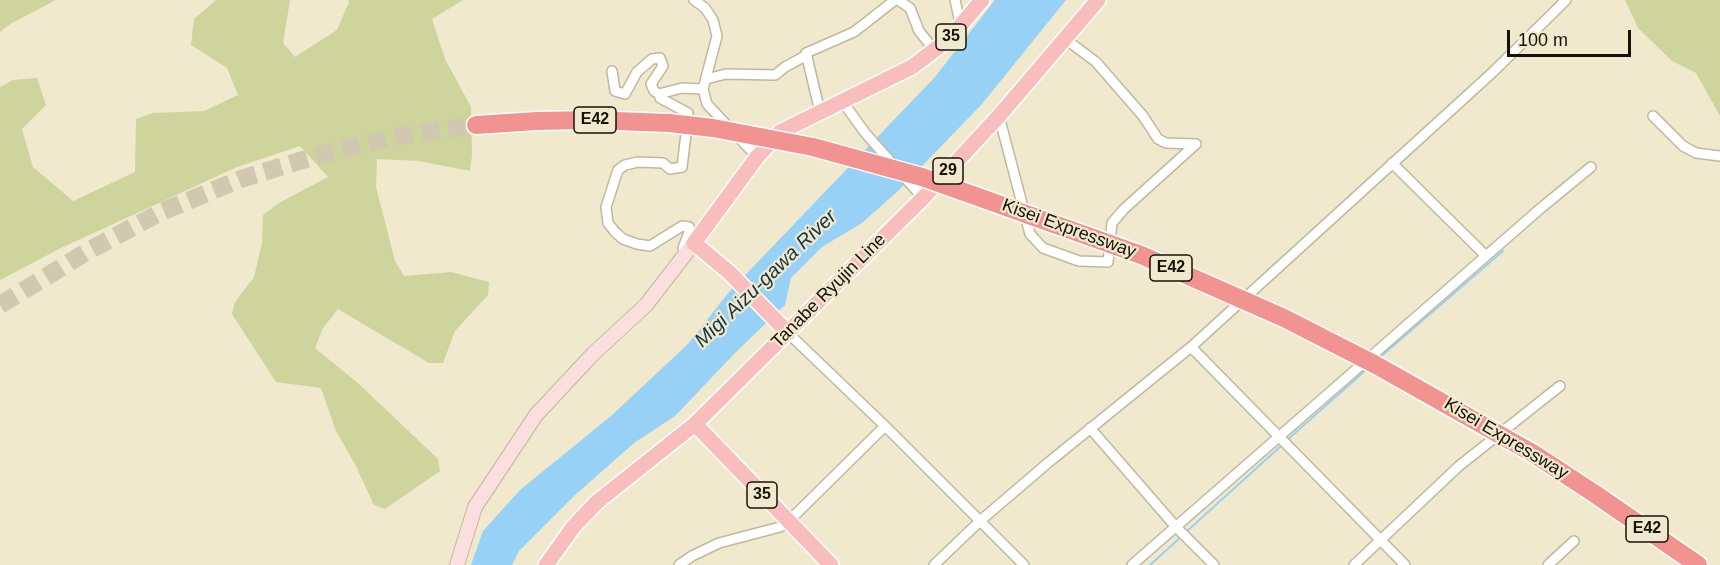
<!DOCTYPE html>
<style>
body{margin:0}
#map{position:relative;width:1720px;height:565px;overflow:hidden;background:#f1e9cd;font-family:Helvetica,sans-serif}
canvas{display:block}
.scale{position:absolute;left:1507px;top:30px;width:124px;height:27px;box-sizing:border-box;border:3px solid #151208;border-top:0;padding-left:8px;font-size:18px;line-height:21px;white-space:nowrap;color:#151208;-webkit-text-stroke:4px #f1e9cd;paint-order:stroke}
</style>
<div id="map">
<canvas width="1720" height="565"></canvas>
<div class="scale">100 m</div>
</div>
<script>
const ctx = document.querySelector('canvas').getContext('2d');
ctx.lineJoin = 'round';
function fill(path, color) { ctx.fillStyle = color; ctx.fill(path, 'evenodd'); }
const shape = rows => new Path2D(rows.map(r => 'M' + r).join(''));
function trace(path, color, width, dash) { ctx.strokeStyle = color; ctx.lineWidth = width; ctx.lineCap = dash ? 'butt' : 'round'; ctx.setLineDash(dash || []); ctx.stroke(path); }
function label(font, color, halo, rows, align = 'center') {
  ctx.font = font + ' Helvetica,sans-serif'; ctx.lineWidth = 4.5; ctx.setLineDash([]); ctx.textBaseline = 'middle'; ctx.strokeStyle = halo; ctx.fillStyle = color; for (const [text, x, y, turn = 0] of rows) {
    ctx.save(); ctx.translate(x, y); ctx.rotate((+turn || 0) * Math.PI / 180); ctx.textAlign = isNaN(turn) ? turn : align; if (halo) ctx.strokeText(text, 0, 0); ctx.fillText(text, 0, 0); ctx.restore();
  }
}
fill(shape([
 [0,0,56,0,10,24,0,32],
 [216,0,290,0,283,43,295,57,337,30,349,2,348,0,463,0,432,19,445,59,471,107,472,155,470,171,419,161,377,159,376,187,395,261,404,276,451,272,489,282,488,295,455,331,443,363,429,363,338,309,323,328,315,348,359,384,438,459,440,471,385,509,374,505,355,464,336,431,321,388,276,382,232,314,235,302,254,277,262,243,263,215,279,203,328,177,300,146,237,167,61,248,0,280,0,87,13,80,37,78,46,105,22,129,33,167,73,201,135,172,136,119,153,113,204,111,238,95,227,68,191,45,194,19],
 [1625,0,1720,0,1720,116,1696,73,1672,61,1638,28]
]), '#cdd49c');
fill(shape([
 [995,0,1066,0,982,104,899,190,862,223,822,247,791,278,785,305,736,352,675,416,634,443,574,496,519,551,512,565,471,565,483,531,520,490,611,416,688,344,729,292,935,77]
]), '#97d1f6');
trace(shape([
 [1378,359,1503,251],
 [1286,441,1367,369],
 [1186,532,1282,445],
 [1150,565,1182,536]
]), '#97d1f6', 2);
trace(shape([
 [0,305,88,251,161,212,241,179,319,155,395,137,476,125]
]), '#d0c9af', 18, [18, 9]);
const street = shape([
 [694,0,705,8,713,20,717,36,703,89,707,104,757,157],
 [898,0,910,8,919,31,935,51],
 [955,0,961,27],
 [1064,38,1096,62,1143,116,1158,139,1166,143,1196,144],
 [612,71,615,91,625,94,637,72,652,59,660,58,663,66,651,84,654,91,659,94,682,88,703,89],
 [706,79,726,74,775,75,785,67,807,55],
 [659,94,660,98,688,113,687,117],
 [842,101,866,134,923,198],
 [820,112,806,53,854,32,895,0],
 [999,116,1030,234,1043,248,1079,261,1108,262,1112,223,1124,209,1196,144],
 [1653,116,1683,146,1696,153,1720,156],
 [686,134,682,167,670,169,663,163,638,162,625,165,618,170,606,207,608,223,615,232,623,239,637,244,650,246,682,226,689,227,690,230,683,248,686,255],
 [1392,163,1486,256],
 [788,333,885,426,1024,565],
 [1191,347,1405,565],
 [1090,428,1176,527,1214,565],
 [679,565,692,556,719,543,780,527,797,513,885,426],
 [934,565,980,521,1049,462,1191,347,1493,72,1566,0],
 [1132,565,1541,208,1591,167],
 [1354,565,1459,466,1560,386],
 [1548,565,1574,541]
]);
const secondary = shape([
 [457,565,475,507,536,415,593,354,646,305,694,243]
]);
const primary = shape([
 [788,333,730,273,694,243,757,157,780,132,912,67,949,39,982,0],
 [695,424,831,565],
 [546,565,574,526,597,502,695,424,923,198,999,116,1098,0]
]);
const highway = shape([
 [476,125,537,121,589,120,669,123,713,128],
 [1595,494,1698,565]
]);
trace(street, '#c0b89e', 12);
trace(secondary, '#c0b89e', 16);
trace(primary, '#fff', 18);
trace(highway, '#fff', 21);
trace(street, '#fff', 9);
trace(secondary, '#fbdfde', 14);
trace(primary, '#f7bebd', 15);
trace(highway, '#f19391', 18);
const highwayBridge = shape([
 [713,128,813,147,922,177,1141,255,1284,318,1376,365,1534,454,1595,494]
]);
trace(highwayBridge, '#fff', 21, []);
trace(highwayBridge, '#f19391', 18);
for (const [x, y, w] of [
 [951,37,30],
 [595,120,42],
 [948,171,30],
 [1171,268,42],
 [762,495,30],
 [1647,529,42]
]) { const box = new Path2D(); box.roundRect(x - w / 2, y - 13, w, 26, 4.5); ctx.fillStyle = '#f1e9cd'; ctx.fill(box); trace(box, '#151208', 1.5); }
label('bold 16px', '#151208', null, [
 ["35",951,37],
 ["E42",595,120],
 ["29",948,171],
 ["E42",1171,268],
 ["35",762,495],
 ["E42",1647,529]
]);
label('18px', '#151208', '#f1e9cd', [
 ["Kisei Expressway",1069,229,20],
 ["Tanabe Ryujin Line",829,291,-45],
 ["Kisei Expressway",1506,439,31]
]);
label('italic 20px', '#133448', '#f1e9cd', [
 ["Migi Aizu-gawa River",766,279,-44]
]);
</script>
